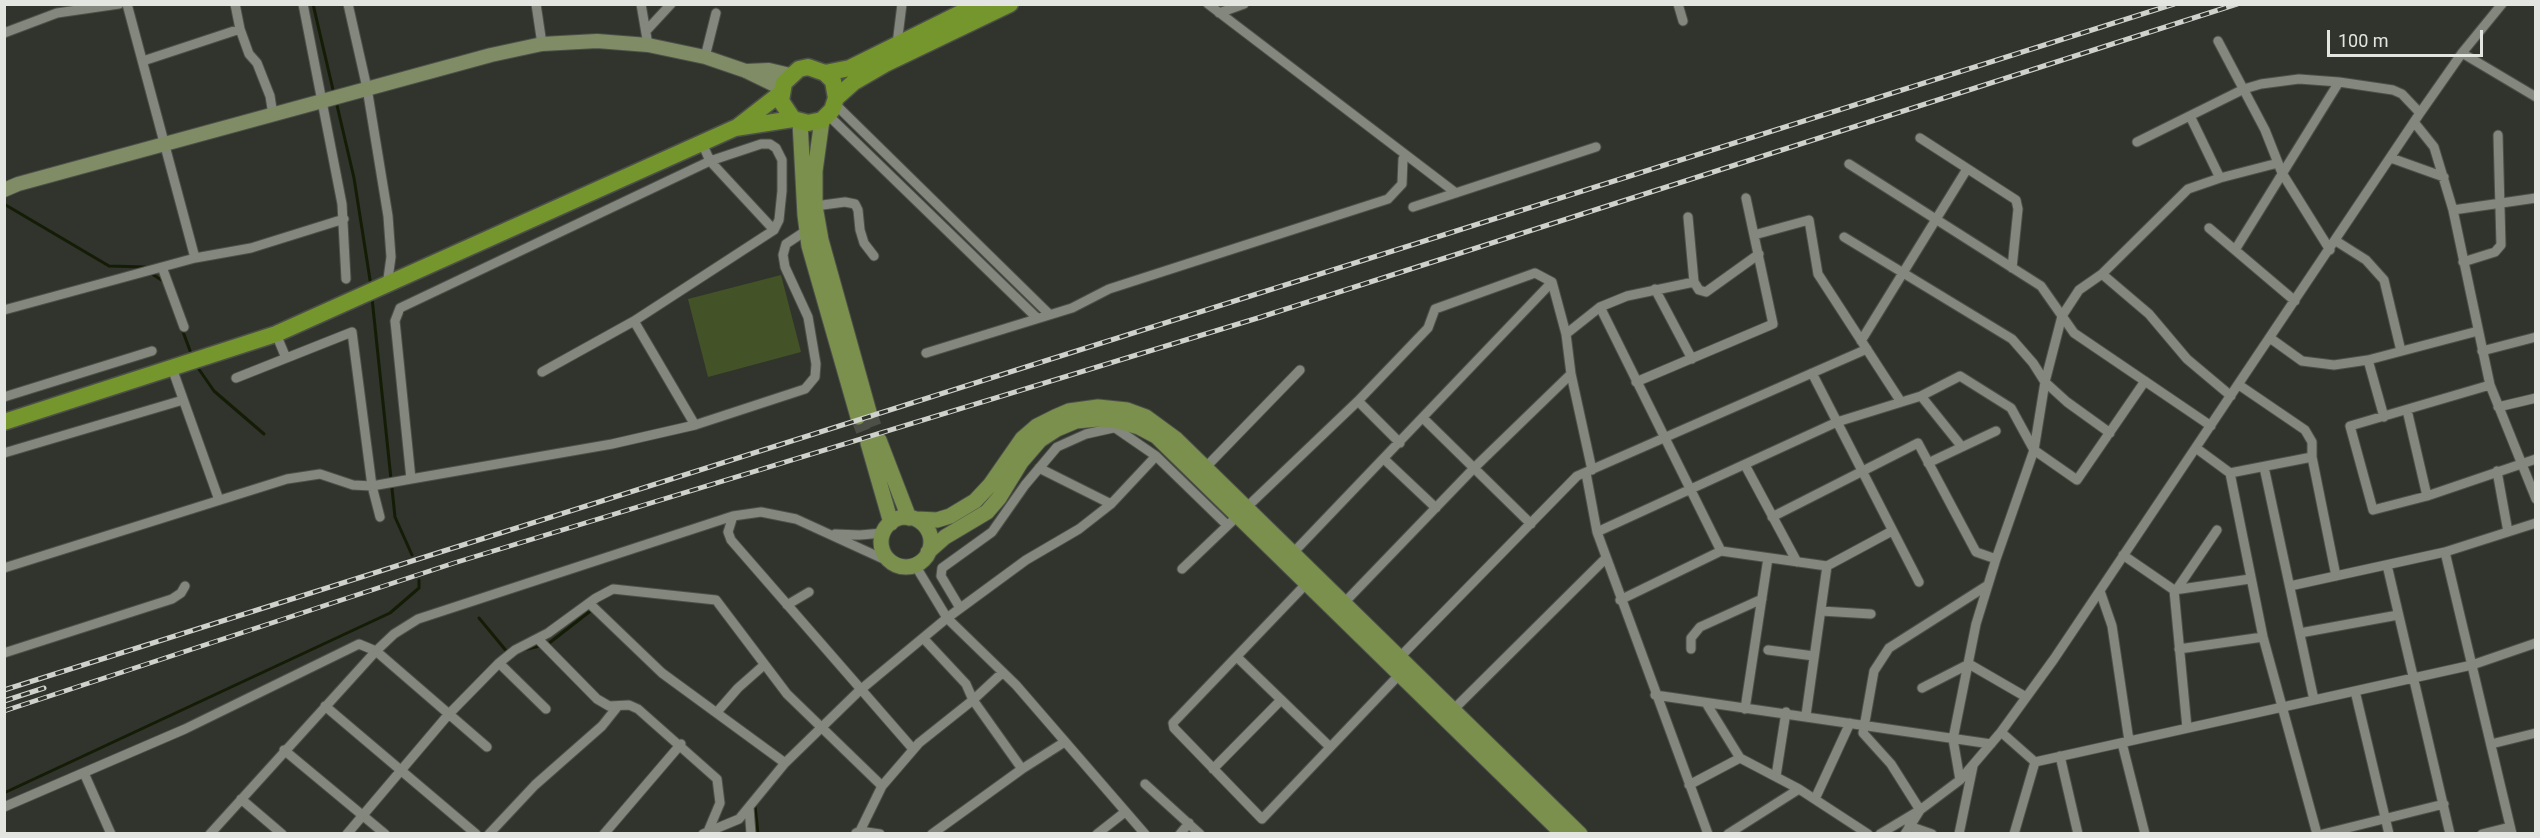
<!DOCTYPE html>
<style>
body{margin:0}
#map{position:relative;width:2540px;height:838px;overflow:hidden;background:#30342c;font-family:Roboto,sans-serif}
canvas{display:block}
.frame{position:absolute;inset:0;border:6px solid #e3e5e0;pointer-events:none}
.scale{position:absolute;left:2327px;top:30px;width:156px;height:27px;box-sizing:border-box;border:3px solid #e3e5e0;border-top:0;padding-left:8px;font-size:18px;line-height:21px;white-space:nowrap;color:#e3e5e0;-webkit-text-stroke:4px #30342c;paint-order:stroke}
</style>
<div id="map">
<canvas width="2540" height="838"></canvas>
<div class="frame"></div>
<div class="scale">100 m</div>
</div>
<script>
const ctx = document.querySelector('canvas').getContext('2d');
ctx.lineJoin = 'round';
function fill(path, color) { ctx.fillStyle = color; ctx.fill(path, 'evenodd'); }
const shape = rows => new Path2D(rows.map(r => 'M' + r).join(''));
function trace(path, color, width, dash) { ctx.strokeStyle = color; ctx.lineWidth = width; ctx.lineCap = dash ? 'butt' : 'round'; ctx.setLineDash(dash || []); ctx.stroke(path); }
fill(shape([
 [781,275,801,352,708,377,688,299]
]), '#445327');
trace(shape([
 [313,4,334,94],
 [336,101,354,178,371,286],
 [4,204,109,266,145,267],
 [149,272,163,281],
 [372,298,395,517,412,555],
 [182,329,192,356],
 [196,365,214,391,264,434],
 [479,618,508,653],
 [523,650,548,644,593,609],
 [4,793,390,613,419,588,419,580],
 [755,806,758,834]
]), '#141c05', 3);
trace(shape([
 [869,412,879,440],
 [858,417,868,443]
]), '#4b4f47', 15, [15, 8]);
const street = shape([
 [127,4,195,258],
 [235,4,240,29,249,54,257,63,270,96,273,115],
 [303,4,342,204,346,279],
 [348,4,367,88,388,216,391,257,387,286],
 [536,4,542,44],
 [641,4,648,45],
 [1208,4,1456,193],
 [1678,4,1683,21],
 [1219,13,1244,4],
 [646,31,671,4],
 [4,33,57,13,119,4],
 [2218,41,2265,130,2282,173,2330,250],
 [897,44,902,4],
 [2462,53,2536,97],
 [705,57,716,13],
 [143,61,240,29],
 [835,104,1049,314],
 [828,115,1037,318],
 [2190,116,2220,178],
 [2414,122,2434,147,2453,210,2490,385,2536,499],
 [1920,138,2016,200,2018,209,2012,268],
 [2137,142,2244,89,2261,84,2299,79,2339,82],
 [702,143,710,161,774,230],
 [2391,158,2444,177],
 [1849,164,2041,286,2074,333,2211,426],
 [815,206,845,202,855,204,858,210,860,230,864,243,874,256],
 [1413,207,1596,147],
 [2453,210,2536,198],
 [1688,217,1694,282,1699,290,1706,292,1759,254],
 [2209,228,2295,301],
 [1754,235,1809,220,1818,274,1901,402],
 [1844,237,2012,339,2033,363,2045,382,2067,402,2110,433],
 [2336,241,2366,260,2384,280,2401,351],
 [2235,250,2339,82,2393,90,2402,94,2420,113],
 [2463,262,2495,252,2501,245,2498,135],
 [162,267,184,327],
 [2102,274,2149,314,2187,359,2231,396],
 [1655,289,1692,359],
 [1600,307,1721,551],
 [4,310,195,258,251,248,344,219],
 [634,321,695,425],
 [276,334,286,358],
 [1566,334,1600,307,1627,296,1694,282],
 [2270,338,2302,361,2334,365,2368,360,2478,331],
 [1861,341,1967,169],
 [2482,351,2536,337],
 [926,353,1072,308,1109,289,1388,199,1402,184,1403,159,1406,155],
 [2368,360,2384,417],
 [172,368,219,500],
 [542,372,634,321,774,230,779,220,782,191,782,160,776,148,770,144,761,144,710,161,400,308,395,321,411,479,612,444,695,425,805,389,815,377,816,364,808,317,785,267,783,255,786,244,807,230],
 [1812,373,1919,582],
 [236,378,352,332,372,486,380,517],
 [1636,382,1773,324,1746,198],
 [2490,385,2350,426,2373,510,2427,496,2536,459],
 [1921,396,1962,447],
 [4,397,152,351],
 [1358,401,1400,443],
 [2498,407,2536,398],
 [2407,410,2427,496],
 [1424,419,1531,524],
 [1111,425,1156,456,1227,525],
 [2196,448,2230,473,2263,637,2317,834],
 [4,453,183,400],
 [2312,457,2336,576],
 [1384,459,1436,508],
 [1928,463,1996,431],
 [1745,465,1797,562],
 [2264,467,2314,700],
 [1039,468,1111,504],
 [1205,468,1300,370],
 [2497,471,2508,532],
 [1586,473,1597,532,1708,834],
 [2230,473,2312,457,2312,442,2305,430,2239,385],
 [733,516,728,532,731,540,913,749],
 [1772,517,1918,443,1976,552,1996,559],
 [1597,532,1837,422,1921,396,1960,376,2011,408,2034,450,2077,480,2145,381],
 [835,534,860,535,883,533],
 [2445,552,2512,834],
 [1292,554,1552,282],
 [2123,555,2174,590,2250,579],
 [915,565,947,618,1016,685,1145,834],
 [2387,565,2450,834],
 [4,568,287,479,320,474,353,485,372,486,411,479],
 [1182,569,1358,401,1428,328,1435,309,1535,273,1552,282,1566,334,1571,374,1592,470],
 [1306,584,1173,723,1174,728,1262,819,1399,675],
 [2290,586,2445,552,2536,523],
 [2177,589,2217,530],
 [2174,590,2187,728],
 [2100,591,2112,626,2129,741],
 [1620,600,1721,551,1827,566,1892,531],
 [589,603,662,673,785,763],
 [1343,604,1474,468,1571,374],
 [787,605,809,592],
 [960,608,941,576,942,568,992,532,1025,485,1057,447,1086,434,1113,428],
 [1821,611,1871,614],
 [2300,633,2398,615],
 [538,639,597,699,609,706,629,705,638,709,717,779,720,803,707,834],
 [924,639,966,684,973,700,1022,769],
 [1691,649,1691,638,1700,627,1762,599],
 [2179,649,2263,637],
 [1768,650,1814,656],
 [4,653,172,599,181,593,185,586],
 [1238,658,1330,747],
 [1399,658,1577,476,1867,349],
 [499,663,546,709],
 [1922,688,1969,664,2026,697],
 [2355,691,2389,834],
 [1655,695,1991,744],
 [1706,703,1740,758,1799,789,1868,834],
 [325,706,476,834],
 [1745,709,1768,558],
 [1453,710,1606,558],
 [717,712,738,688,764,665],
 [1806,715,1827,566],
 [2001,732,2035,762],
 [2122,743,2145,834],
 [2491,744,2536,733],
 [284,750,385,834],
 [2060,756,2078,834],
 [2035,762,2472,665,2536,643],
 [1213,769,1281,700],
 [84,773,111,834],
 [1776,776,1786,712],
 [1960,780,1953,739,1976,624,1996,559,2034,450,2045,382,2062,316,2079,290,2102,274,2188,189,2220,178,2278,163],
 [1145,784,1200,834],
 [1689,785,1740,758],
 [882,786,919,743,973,700,1002,673],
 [241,799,282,834],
 [1815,799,1850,723],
 [4,807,185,729,359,644,376,651,487,747],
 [749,807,751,834],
 [1909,826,1932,834],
 [856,833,860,831,880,834],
 [210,834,376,651,394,634,418,619,733,516,761,512,796,519,890,562],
 [347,834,448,715,499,663,515,650,548,633,596,598,613,589,716,600,787,694,882,786,860,831],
 [489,834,535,785,602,726,618,706],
 [604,834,681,744],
 [703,834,739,819,785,763,859,691,947,618,1026,560,1079,529,1111,504,1156,456],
 [932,834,1022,769,1063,743],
 [1097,834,1125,812],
 [1180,834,1189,823],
 [1728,834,1799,789],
 [1880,834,1920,810,1960,780,2001,732,2054,659,2420,113,2462,53,2502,4],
 [1905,834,1920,810,1891,764,1863,733,1874,671,1889,648,1988,585],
 [1959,834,1973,766],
 [2014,834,2035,762],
 [2323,834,2444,804],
 [2482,834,2510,827]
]);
const secondary = shape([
 [746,71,769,70,790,75],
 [4,190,18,184,491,55,542,44,597,41,648,45,705,57,746,71,781,88]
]);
const primary = shape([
 [822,120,815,171,815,206,821,240,869,412],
 [800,122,805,215,809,246,858,417],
 [879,440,909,518],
 [868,443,891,523],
 '881 542a25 25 0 1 1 50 0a25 25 0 1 1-50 0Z',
 [916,519,937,520,950,516,975,501,990,485,1022,439,1037,426,1055,417,1069,411,1098,407,1127,410,1146,417,1176,439,1580,834],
 [928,552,945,537,987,512,999,498,1021,462,1040,440,1057,429,1076,421,1098,419,1118,421,1139,427,1156,436,1563,834]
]);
const highway = shape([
 [825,73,850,68,979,4],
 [836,98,854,82,885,64,1010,4],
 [736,128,781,93],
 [4,422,276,334,735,128,793,119,808,123,822,120,832,110,836,98,833,81,825,73,808,67,799,69,784,83,781,101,793,119]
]);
trace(street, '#4d5049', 11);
trace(secondary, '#4d5049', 16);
trace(primary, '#4d5049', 17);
trace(highway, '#4d5049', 19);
trace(street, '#83877e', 9);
trace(secondary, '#7f8c66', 14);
trace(primary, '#7b904d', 15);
trace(highway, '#75962d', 16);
const rail = shape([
 [4,690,2174,4],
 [4,701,44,688],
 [4,711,454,563,1261,317,2237,4]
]);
trace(rail, '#cfd1cc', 5);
trace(rail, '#30342c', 3, [9]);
</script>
